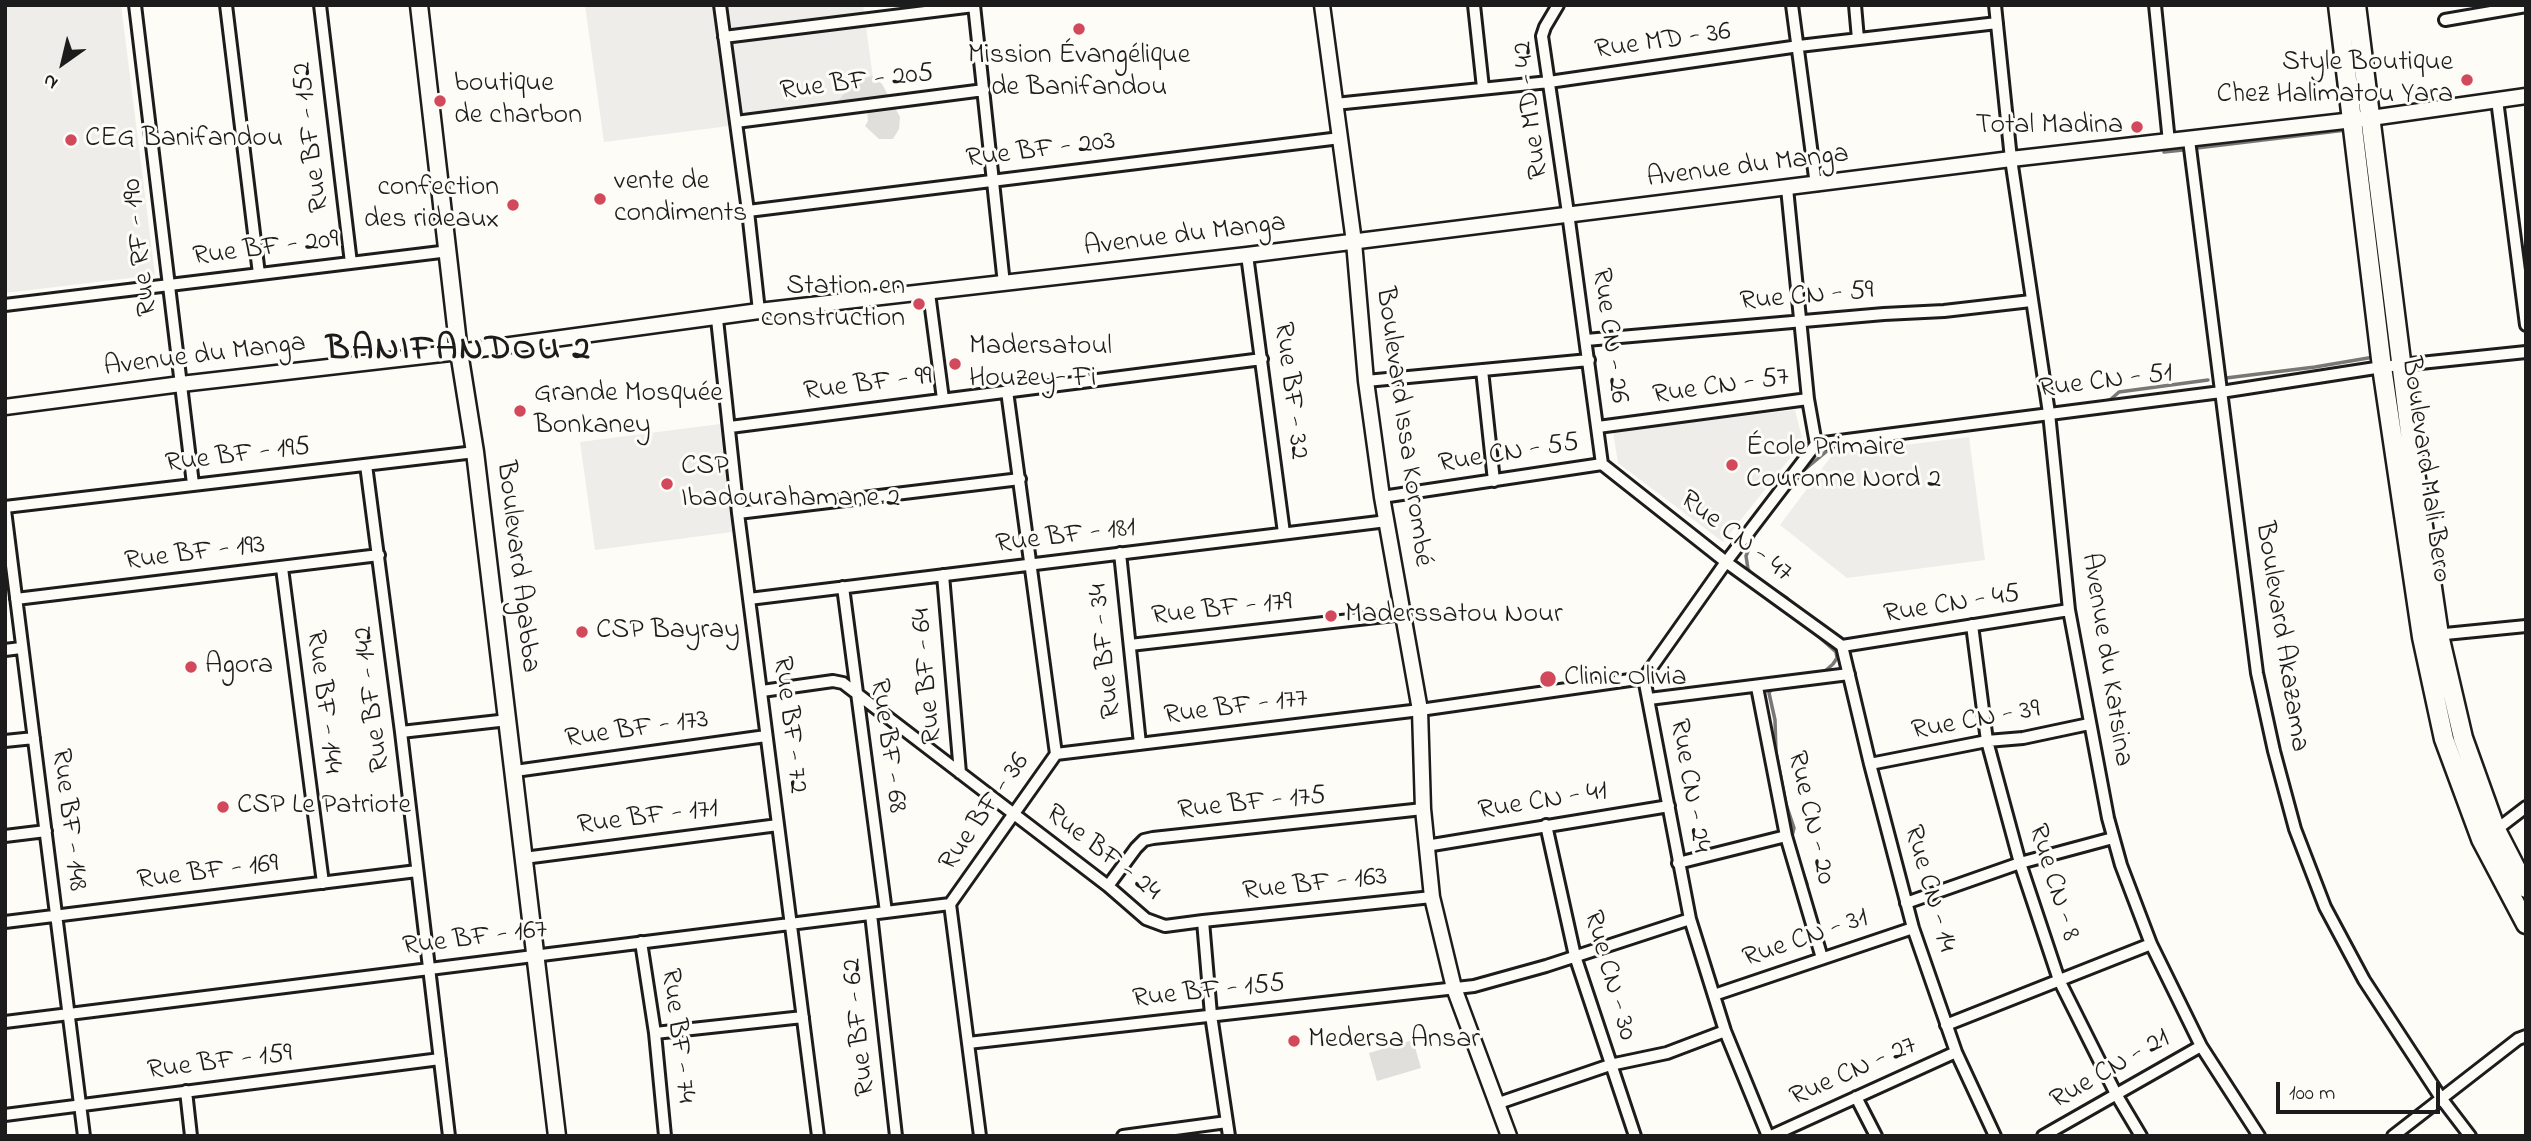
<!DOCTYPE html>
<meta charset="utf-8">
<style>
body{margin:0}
#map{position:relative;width:2531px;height:1141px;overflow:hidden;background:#fdfcf7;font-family:"Indie Flower",sans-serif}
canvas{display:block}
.frame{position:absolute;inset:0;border:7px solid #1c1c1c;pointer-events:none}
.north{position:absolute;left:28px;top:28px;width:70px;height:70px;-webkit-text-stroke:5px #fdfcf7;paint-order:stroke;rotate:214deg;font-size:19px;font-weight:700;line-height:28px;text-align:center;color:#1c1c1c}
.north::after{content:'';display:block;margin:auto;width:24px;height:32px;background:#1c1c1c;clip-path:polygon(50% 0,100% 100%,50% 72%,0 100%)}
.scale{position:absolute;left:2276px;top:1082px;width:164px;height:32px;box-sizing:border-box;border:4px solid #1c1c1c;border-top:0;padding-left:9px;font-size:21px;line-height:24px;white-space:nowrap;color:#1c1c1c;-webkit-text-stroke:5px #fdfcf7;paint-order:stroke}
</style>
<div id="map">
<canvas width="2531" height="1141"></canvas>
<div class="frame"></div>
<div class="north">N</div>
<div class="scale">100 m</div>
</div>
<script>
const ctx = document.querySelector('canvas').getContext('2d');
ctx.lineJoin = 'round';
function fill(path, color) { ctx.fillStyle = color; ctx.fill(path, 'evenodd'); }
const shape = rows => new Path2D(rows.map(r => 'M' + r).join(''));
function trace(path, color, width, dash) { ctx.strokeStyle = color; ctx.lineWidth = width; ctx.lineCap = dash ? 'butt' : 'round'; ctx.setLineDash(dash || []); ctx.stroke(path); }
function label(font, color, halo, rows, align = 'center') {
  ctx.font = font + ' "Indie Flower",sans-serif'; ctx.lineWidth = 6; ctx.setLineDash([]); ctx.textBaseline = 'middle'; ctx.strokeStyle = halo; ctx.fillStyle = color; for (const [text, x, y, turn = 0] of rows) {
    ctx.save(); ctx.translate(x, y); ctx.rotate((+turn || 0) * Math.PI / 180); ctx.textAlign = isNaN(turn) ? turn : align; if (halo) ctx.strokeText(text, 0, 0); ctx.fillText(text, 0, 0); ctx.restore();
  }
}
fill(shape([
 [5,5,121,5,155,275,5,293],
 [585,5,863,5,877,107,604,142],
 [1795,410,1803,442,1723,542,1618,463,1613,431],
 [720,424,732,532,595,550,580,442],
 [1969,437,1985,560,1847,578,1780,525,1833,454]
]), '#eeede9');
fill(shape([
 [872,76,882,84,900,117,899,129,893,139,879,139,865,126,868,121,867,111,869,102,857,99,849,108,839,100,854,82],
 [1413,1040,1421,1068,1377,1081,1369,1053]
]), '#e0dfdb');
trace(shape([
 [2197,148,2346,130],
 [2164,152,2183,150],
 [2226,378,2315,367,2374,357],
 [2098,403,2110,400,2119,392,2208,380],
 [1797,476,1827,451,1838,445],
 [1754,577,1748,569,1746,556,1755,533,1761,524],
 [1769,587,1787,598,1791,603],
 [1809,628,1836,652,1837,658,1833,664,1823,673],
 [1772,688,1769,693,1775,720,1776,752,1786,804,1794,828,1791,840],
 [1798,860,1807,884]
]), '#797876', 3.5);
const minor = shape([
 [135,5,193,484],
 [226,5,259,274],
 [320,5,351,263],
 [720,5,748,211,759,311],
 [974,5,1004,284],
 [1474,5,1483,88],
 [1558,5,1545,27,1542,36,1568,213,1602,464],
 [1792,5,1816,185],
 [1855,5,1858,39],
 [1995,5,2011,159,2049,413,2069,610,2108,818,2121,865,2151,944,2201,1046,2259,1136],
 [2155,5,2169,142],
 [2445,20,2526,6],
 [724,37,974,6],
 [2497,100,2526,325],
 [1335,104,1549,82,1799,46,1997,23],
 [736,122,984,90],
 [2189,140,2257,673,2274,751,2295,829,2325,907,2364,980,2441,1098,2470,1136],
 [1787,188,1808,399,1816,444],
 [748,211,1340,138],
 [1247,255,1284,533],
 [929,293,943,399],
 [5,305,449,251],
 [717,319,738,513,818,1136],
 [1586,340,1884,314,1944,311,2031,301],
 [1482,370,1494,481],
 [1366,381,1589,360],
 [730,427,1262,359],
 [1598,427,1808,399],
 [1816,444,2221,392,2382,367,2526,352],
 [1602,464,1726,562,1842,646],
 [366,465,401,732,449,1136],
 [1382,497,1602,464],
 [5,507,475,452],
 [5,510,84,1136],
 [738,513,1020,479],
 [1120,553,1140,744],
 [282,568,323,883],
 [943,575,960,773],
 [843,587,886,912],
 [16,599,379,555],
 [749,599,1387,521],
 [1972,625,1987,741,2020,863,2059,980,2116,1094,2141,1136],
 [2435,635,2526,626],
 [1130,645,1403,614],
 [1842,646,1870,764,1913,928,1956,1052,1995,1136],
 [1842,646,2069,610],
 [5,650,21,648],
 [1757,687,1786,836,1822,958],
 [762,691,833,681,843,683,1108,886,1146,919,1165,926,1203,921,1211,1015,1229,1136],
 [1649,699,1849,674],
 [401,732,508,720],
 [5,741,34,738],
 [1056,754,1420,710,1644,678],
 [1870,764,1987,741,2023,738,2089,724],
 [515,771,766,736],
 [1546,825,1575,956,1635,1136],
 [2496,830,2526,807],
 [5,836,46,831],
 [1426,846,1669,806],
 [524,858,778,825],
 [1678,863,1786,836],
 [1108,886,1136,848,1144,840,1153,838,1423,809],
 [1906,903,2020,863,2113,838],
 [871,914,896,1136],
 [1203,921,1432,897],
 [5,922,417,871],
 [641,942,655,1033,665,1136],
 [1714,995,1913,928],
 [5,1022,950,904],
 [1946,1025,2151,944],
 [655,1033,803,1017],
 [968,1043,1474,986,1546,966,1690,919],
 [186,1091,191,1136],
 [1856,1097,1876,1136],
 [1496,1104,1610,1065,1667,1053,1725,1031],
 [5,1115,440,1059],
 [980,1136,950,904,1056,754,1007,391],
 [1123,1136,1227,1122],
 [1768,1136,1725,1031,1690,919,1644,678,1726,562,1816,444],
 [1771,1136,1956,1052],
 [2043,1136,2201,1046],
 [2393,1136,2518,1039,2526,1036]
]);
const tertiary = shape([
 [1322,5,1354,242,1366,381,1382,497,1420,710,1423,809,1432,897,1454,988,1509,1136],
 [5,407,181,384,459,352,759,311,1247,255,2011,159,2371,118,2526,96]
]);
const secondary = shape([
 [419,5,459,352,475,452,557,1136]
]);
const primary = shape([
 [2338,5,2382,367,2422,637,2444,739,2481,839,2526,924],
 [2356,5,2415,472,2439,635,2463,738,2496,830,2526,888]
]);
trace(minor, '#1c1c1c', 16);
trace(tertiary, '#1c1c1c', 19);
trace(secondary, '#1c1c1c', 21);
trace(primary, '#1c1c1c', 23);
trace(minor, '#fdfcf7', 10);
trace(tertiary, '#fdfcf7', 14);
trace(secondary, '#fdfcf7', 16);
trace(primary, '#fdfcf7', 18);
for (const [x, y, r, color] of [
 [1079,29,7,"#d1495b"],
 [2467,80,7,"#d1495b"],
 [440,101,7,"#d1495b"],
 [2137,127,7,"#d1495b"],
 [71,140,7,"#d1495b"],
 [600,199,7,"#d1495b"],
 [513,205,7,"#d1495b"],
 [919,304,7,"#d1495b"],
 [955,364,7,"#d1495b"],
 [520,411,7,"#d1495b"],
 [1732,465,7,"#d1495b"],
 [667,484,7,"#d1495b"],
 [1331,616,7,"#d1495b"],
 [582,632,7,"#d1495b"],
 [191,667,7,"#d1495b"],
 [1548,679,9,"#d1495b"],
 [223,807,7,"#d1495b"],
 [1294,1041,7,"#d1495b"]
]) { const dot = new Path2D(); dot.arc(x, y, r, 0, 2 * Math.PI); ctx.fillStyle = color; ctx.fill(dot); trace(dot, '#fdfcf7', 2.5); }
label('28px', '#1c1c1c', '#fdfcf7', [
 ["Rue MD - 36",1663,43,-8],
 ["Rue BF - 205",857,84,-7],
 ["Rue MD - 42",1533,110,-97],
 ["Rue BF - 152",313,137,-97],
 ["Rue BF - 203",1041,152,-7],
 ["Avenue du Manga",1748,168,-7],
 ["Avenue du Manga",1185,237,-7],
 ["Rue RF - 190",142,247,-97],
 ["Rue BF - 209",266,250,-7],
 ["Rue CN - 59",1807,298,-5],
 ["Rue CN - 26",1608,336,82],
 ["Avenue du Manga",205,357,-7],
 ["Rue CN - 51",2106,383,-7],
 ["Rue BF - 99",868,386,-7],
 ["Rue CN - 57",1721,388,-8],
 ["Rue BF - 32",1289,391,83],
 ["Boulevard Issa Korombé",1402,427,82],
 ["Rue CN - 55",1509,455,-9],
 ["Rue BF - 195",238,457,-7],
 ["Boulevard Mali Bero",2424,470,82],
 ["Rue BF - 181",1066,538,-7],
 ["Rue CN - 47",1735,538,37],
 ["Rue BF - 193",195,555,-7],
 ["Boulevard Agabba",516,567,83],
 ["Rue CN - 45",1952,606,-9],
 ["Rue BF - 179",1222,611,-6],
 ["Boulevard Akazama",2280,637,81],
 ["Rue BF - 34",1107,651,-96],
 ["Avenue du Katsina",2105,660,81],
 ["Rue BF - 64",929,676,-95],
 ["Rue BF - 142",374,699,-97],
 ["Rue BF - 144",322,702,83],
 ["Rue BF - 177",1236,709,-7],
 ["Rue CN - 39",1976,722,-10],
 ["Rue BF - 72",788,725,83],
 ["Rue BF - 173",637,731,-8],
 ["Rue BF - 68",886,746,82],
 ["Rue CN - 24",1688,786,80],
 ["Rue CN - 41",1543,803,-9],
 ["Rue BF - 175",1252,805,-6],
 ["Rue BF - 36",986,813,-55],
 ["Rue CN - 20",1809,818,77],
 ["Rue BF - 171",648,819,-7],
 ["Rue BF - 148",67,820,83],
 ["Rue BF - 24",1102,854,38],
 ["Rue BF - 169",208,874,-7],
 ["Rue CN - 8",2052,883,73],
 ["Rue BF - 163",1315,886,-6],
 ["Rue CN - 14",1928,889,74],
 ["Rue BF - 167",475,940,-7],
 ["Rue CN - 31",1806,940,-19],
 ["Rue CN - 30",1608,976,74],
 ["Rue BF - 155",1209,993,-6],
 ["Rue BF - 62",861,1027,-96],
 ["Rue BF - 74",676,1036,83],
 ["Rue BF - 159",220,1064,-7],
 ["Rue CN - 21",2111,1071,-30],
 ["Rue CN - 27",1854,1073,-24]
]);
label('28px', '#1c1c1c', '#fdfcf7', [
 ["Mission Évangélique",1079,57,"center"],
 ["de Banifandou",1079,89,"center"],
 ["Style Boutique",2453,64,"right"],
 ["Chez Halimatou Yara",2453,96,"right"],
 ["boutique",454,85],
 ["de charbon",454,117],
 ["Total Madina",2123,127,"right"],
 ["CEG Banifandou",85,140],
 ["vente de",614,183],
 ["condiments",614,215],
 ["confection",499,189,"right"],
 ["des rideaux",499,221,"right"],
 ["Station en",905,288,"right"],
 ["construction",905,320,"right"],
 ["Madersatoul",969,348],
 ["Houzey- Fi",969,380],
 ["Grande Mosquée",534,395],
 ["Bonkaney",534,427],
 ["École Primaire",1746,449],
 ["Couronne Nord 2",1746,481],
 ["CSP",681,468],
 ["Ibadourahamane 2",681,500],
 ["Maderssatou Nour",1345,616],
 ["CSP Bayray",596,632],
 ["Agora",205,667],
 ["Clinic Olivia",1564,679],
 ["CSP Le Patriote",237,807],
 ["Medersa Ansar",1308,1041]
], 'left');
ctx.letterSpacing = '2px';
label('bold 35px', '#1c1c1c', '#fdfcf7', [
 ["BANIFANDOU 2",459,352]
]);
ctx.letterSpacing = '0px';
</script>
